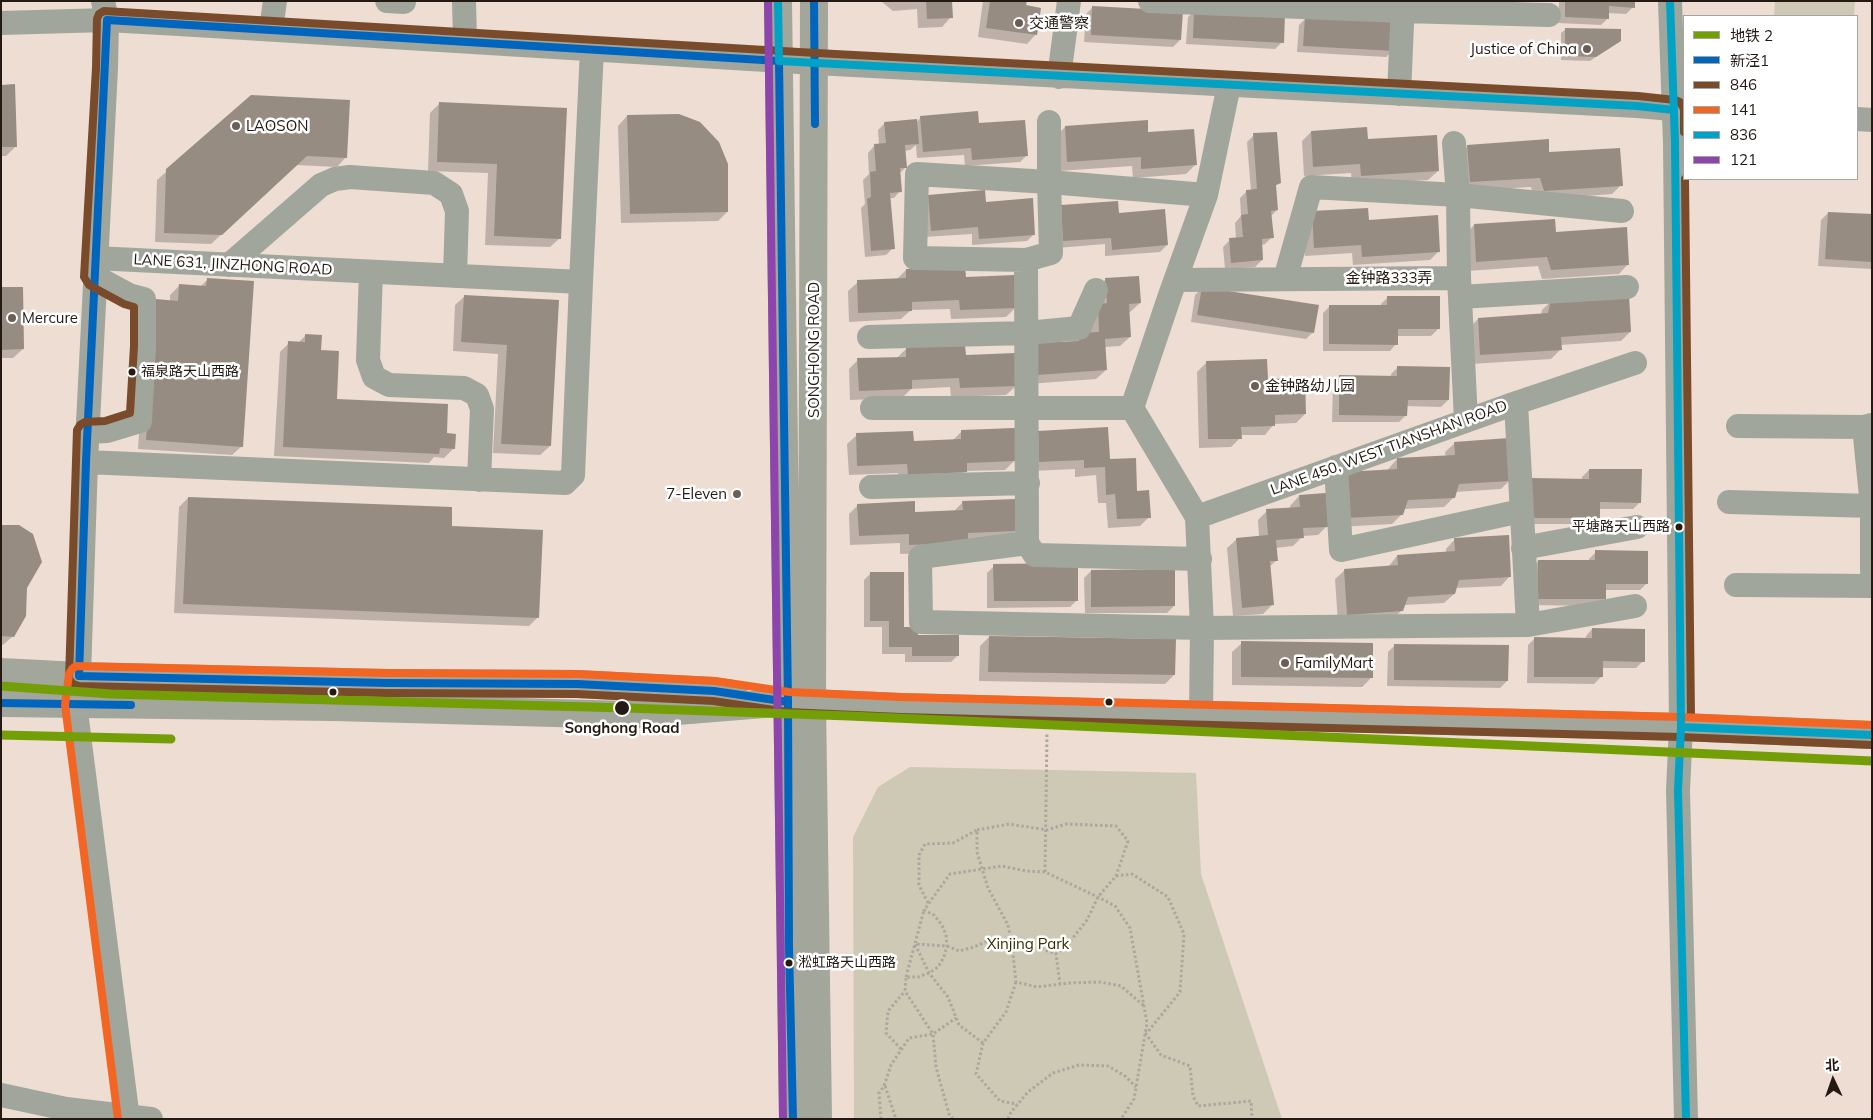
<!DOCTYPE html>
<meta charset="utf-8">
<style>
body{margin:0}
#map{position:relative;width:1873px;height:1120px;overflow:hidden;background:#edddd2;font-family:Mulish,"Noto Sans SC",sans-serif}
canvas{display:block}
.frame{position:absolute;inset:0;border:2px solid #241a13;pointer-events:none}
.legend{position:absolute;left:1683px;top:15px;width:175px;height:165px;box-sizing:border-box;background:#fff;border:1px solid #a7a3a1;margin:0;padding:6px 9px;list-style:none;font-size:15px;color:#241a13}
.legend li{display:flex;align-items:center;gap:10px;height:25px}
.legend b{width:25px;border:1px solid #a7a3a1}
.north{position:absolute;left:1808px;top:1055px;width:50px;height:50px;-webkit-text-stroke:4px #fff;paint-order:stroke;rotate:357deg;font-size:14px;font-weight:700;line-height:20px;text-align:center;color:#241a13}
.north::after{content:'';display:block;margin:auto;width:18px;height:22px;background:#241a13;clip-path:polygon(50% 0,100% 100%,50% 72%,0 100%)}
</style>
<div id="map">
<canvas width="1873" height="1120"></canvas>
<div class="frame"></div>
<ul class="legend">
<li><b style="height:6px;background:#749e06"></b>地铁 2</li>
<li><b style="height:6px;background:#0065bd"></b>新泾1</li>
<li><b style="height:6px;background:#7a4b2a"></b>846</li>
<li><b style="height:6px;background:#f26522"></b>141</li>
<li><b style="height:6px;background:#02a2c5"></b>836</li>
<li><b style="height:6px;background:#8e44ad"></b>121</li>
</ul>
<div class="north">北</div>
</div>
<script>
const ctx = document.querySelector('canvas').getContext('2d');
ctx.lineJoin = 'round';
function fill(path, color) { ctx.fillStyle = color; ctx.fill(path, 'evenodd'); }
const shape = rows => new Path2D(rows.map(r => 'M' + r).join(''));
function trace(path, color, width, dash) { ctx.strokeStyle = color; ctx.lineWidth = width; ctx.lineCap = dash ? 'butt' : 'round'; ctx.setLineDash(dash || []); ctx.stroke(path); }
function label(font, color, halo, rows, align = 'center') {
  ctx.font = font + ' Mulish,"Noto Sans SC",sans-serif'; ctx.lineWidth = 5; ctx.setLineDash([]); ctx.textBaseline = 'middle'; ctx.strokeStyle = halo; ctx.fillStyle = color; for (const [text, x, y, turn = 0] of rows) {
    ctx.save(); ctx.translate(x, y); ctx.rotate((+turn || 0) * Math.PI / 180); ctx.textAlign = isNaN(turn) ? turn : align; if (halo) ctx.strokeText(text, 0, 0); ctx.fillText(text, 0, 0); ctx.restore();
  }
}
fill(shape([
 [1775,1,1855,1,1854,16,1774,16],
 [910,767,1196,773,1201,874,1282,1119,854,1119,853,837,878,787]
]), '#cec9b4');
fill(shape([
 [881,1,950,1,951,17,942,27,918,28,917,9,893,11],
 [983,1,1026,1,1025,6,1036,34,1027,44,978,37],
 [1559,1,1634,1,1633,7,1626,14,1608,13,1608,18,1601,25,1558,23],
 [1093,7,1180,40,1173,47,1084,42,1086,14],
 [1195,10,1282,42,1275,49,1186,44,1188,17],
 [1306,18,1393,50,1386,57,1297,52,1299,25],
 [1566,29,1620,40,1590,61,1561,60,1561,33],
 [1,86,15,147,6,156,1,156],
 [252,96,346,157,337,167,296,165,211,244,155,242,157,180],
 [440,103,565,109,560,238,550,247,485,245,488,173,428,171,430,113],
 [627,116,727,212,718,221,621,223,618,126],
 [921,117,978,125,1027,155,1020,162,965,166,964,155,917,158,916,145,910,150,904,151,906,167,899,174,900,191,894,198,890,198,893,248,886,255,865,257,861,208,865,204,863,180,869,174,868,153,874,146,879,145,878,130,885,123,916,123],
 [1065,127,1147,133,1195,165,1186,174,1133,178,1132,166,1058,171,1056,136],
 [1311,132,1366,141,1438,171,1428,180,1352,185,1351,173,1304,176,1302,141],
 [1254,135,1279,182,1275,187,1277,210,1271,216,1272,237,1265,244,1261,245,1262,260,1255,267,1225,269,1223,247,1230,240,1236,239,1235,223,1241,216,1240,198,1247,191,1251,191,1247,142],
 [1468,146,1548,154,1621,185,1612,194,1535,200,1531,187,1461,191,1458,156],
 [928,196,985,203,1034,234,1027,241,972,245,972,234,924,237],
 [1054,213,1118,214,1167,245,1160,252,1105,256,1105,244,1057,248],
 [1828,213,1872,216,1872,269,1818,266,1821,220],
 [1303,222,1439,251,1430,260,1353,265,1352,253,1305,256],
 [1474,225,1555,233,1628,264,1619,274,1542,279,1538,266,1467,271,1465,235],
 [906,270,965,278,1016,307,1006,317,951,319,950,309,911,310,901,319,849,322,848,291,858,282,897,279],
 [1106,279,1140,303,1130,312,1128,312,1130,337,1120,346,1104,347,1106,370,1096,379,1028,384,1079,334,1090,334,1089,314,1096,289],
 [207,280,242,446,232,455,138,449,147,310,156,300,170,301,170,295,179,286,200,287],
 [1202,288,1313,332,1306,339,1191,322,1195,295],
 [1,289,23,349,13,358,1,358],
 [465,296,558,301,550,446,540,455,493,453,498,354,453,351,455,305],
 [1388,297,1438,329,1431,336,1397,336,1396,344,1390,351,1323,351,1323,313,1330,306,1381,306,1381,304],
 [1551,301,1630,332,1621,341,1560,345,1561,349,1551,359,1471,364,1469,328,1478,319,1541,315,1542,310],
 [306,335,320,351,336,400,445,434,454,448,444,458,434,457,429,463,274,456,280,352,289,343,298,343],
 [907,348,1016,386,1006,395,951,397,950,387,911,389,902,398,850,400,849,369,858,360,897,358],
 [1207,362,1267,380,1305,414,1296,423,1274,424,1265,435,1240,435,1240,438,1231,447,1199,448,1197,372],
 [1398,367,1448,400,1441,407,1406,406,1406,415,1399,422,1332,422,1333,384,1340,377,1391,377,1391,374],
 [961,432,1014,461,1005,470,966,471,956,481,899,483,898,473,849,475,847,444,857,435,913,443,952,441],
 [1029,441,1108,460,1136,492,1149,517,1140,526,1108,528,1106,503,1098,503,1096,475,1075,477,1075,469,1031,471],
 [1455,443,1510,480,1501,489,1455,492,1454,497,1444,507,1404,509,1402,514,1392,524,1338,527,1397,459,1446,457,1445,452],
 [1589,470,1640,502,1633,509,1598,509,1598,517,1591,524,1524,524,1582,480,1582,477],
 [1299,496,1327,526,1318,535,1303,536,1293,546,1275,548,1277,560,1269,567,1272,605,1263,614,1233,616,1227,548,1237,539,1259,537,1258,520,1267,511,1290,509,1290,506],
 [188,498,450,528,538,617,529,626,174,613,179,507],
 [963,502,1016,531,1007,540,958,552,900,554,900,543,850,545,849,514,858,505,914,513,954,511],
 [1,526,26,588,13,636,3,645,1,645],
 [1455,539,1510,576,1501,586,1455,588,1454,594,1444,603,1403,605,1402,610,1392,620,1338,623,1335,579,1345,570,1388,567,1397,556,1446,553,1446,549],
 [1596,552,1647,583,1640,590,1605,590,1605,599,1598,606,1531,605,1531,568,1538,561,1589,561,1589,559],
 [994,566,1077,600,1070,607,987,608,987,573],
 [1091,571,1174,606,1167,613,1085,613,1084,578],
 [871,573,903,628,958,655,951,662,905,662,905,654,882,654,882,627,864,627,864,580],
 [1592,629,1643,661,1636,668,1601,668,1601,677,1594,684,1527,683,1528,645,1535,638,1586,639,1586,636],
 [989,637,1174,675,1165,684,979,681,980,646],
 [1242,643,1371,678,1362,687,1232,685,1232,652],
 [1395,645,1507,681,1500,688,1387,686,1388,652]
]), '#0003');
fill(shape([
 [926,1,952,1,953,18,927,19],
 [990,1,1027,1,1026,5,1041,8,1037,35,986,28],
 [1565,1,1635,1,1635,8,1609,6,1609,19,1565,17],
 [1092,6,1183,11,1181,40,1091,35],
 [1194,8,1285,13,1284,43,1193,38],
 [1305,17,1396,22,1394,51,1303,46],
 [1565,28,1621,29,1621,41,1596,57,1565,56],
 [15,84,17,147,1,147,1,85],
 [251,95,350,100,347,158,307,156,222,235,164,233,166,169],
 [439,102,567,108,561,239,494,236,497,164,437,162],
 [978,111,979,123,1025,120,1028,156,972,160,971,148,923,152,920,116],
 [679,114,700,122,719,142,728,164,728,212,630,214,627,115],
 [917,119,919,144,905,145,907,168,900,168,902,192,890,193,895,249,871,251,867,199,871,197,870,172,876,171,874,144,886,143,884,122],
 [1148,120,1148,132,1194,129,1197,165,1141,169,1141,157,1067,162,1065,126],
 [1367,127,1368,139,1437,135,1439,171,1361,176,1360,164,1313,167,1311,131],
 [1277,132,1281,183,1276,185,1278,210,1271,211,1274,238,1262,239,1263,260,1231,263,1229,238,1243,237,1241,215,1248,214,1246,190,1257,189,1253,133],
 [1549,139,1549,152,1620,148,1623,186,1544,191,1540,178,1470,182,1467,145],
 [985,190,986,202,1033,198,1035,235,979,239,978,227,931,231,928,195],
 [1118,201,1119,213,1165,209,1168,245,1112,250,1111,238,1063,241,1061,205],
 [1368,208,1369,220,1438,215,1440,252,1362,257,1361,245,1314,248,1312,211],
 [1828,212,1872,214,1872,262,1825,259],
 [1555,219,1556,232,1627,227,1629,265,1551,270,1547,257,1476,262,1474,224],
 [965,266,966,277,1015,275,1017,308,960,310,959,300,912,302,912,311,858,313,857,280,906,278,906,269],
 [1139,276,1141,303,1129,304,1131,337,1105,339,1107,370,1037,375,1035,343,1079,341,1078,333,1099,332,1098,304,1107,303,1105,278],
 [207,278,254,281,243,447,146,440,156,299,178,301,179,284,206,286],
 [1,287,23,287,24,349,1,350],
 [1202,287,1319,305,1314,333,1197,315],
 [1629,294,1631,332,1561,337,1562,350,1480,355,1478,318,1548,313,1551,299],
 [464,295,559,300,551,446,501,444,507,345,461,342],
 [1387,296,1440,296,1440,329,1398,329,1398,345,1329,344,1329,305,1387,305],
 [305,334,322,335,321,350,339,351,337,399,448,404,447,433,456,434,455,449,440,448,439,454,283,447,288,341,305,342],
 [965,345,966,355,1016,353,1017,386,960,388,959,378,912,380,912,389,859,391,857,358,906,357,906,347],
 [1267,359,1268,379,1305,378,1306,414,1275,415,1275,426,1241,427,1242,439,1208,439,1206,361],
 [1397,366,1450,367,1449,400,1408,400,1407,416,1339,415,1339,375,1397,376],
 [1108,427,1110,459,1136,458,1137,491,1149,490,1151,518,1117,519,1115,494,1106,495,1105,467,1084,468,1084,460,1039,462,1038,431],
 [1015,428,1016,461,967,463,967,472,908,475,907,464,857,466,856,433,913,431,914,441,961,439,961,430],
 [1509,438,1511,481,1459,484,1455,498,1408,500,1403,515,1347,518,1344,472,1397,469,1397,458,1455,455,1454,442],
 [1589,469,1642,469,1641,503,1600,502,1600,518,1531,518,1531,478,1589,479],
 [1326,493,1329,527,1303,528,1304,538,1276,540,1278,561,1270,561,1274,605,1242,608,1236,538,1268,535,1266,509,1300,507,1299,495],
 [188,497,452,507,452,526,543,530,539,618,183,604],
 [1016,499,1017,531,968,533,968,543,909,545,909,534,859,536,857,504,915,501,915,512,963,510,962,501],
 [1,525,19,525,33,534,42,562,27,588,26,616,14,637,1,636],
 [1509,535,1511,577,1459,580,1455,594,1408,597,1403,611,1347,615,1344,569,1398,565,1397,555,1455,551,1454,538],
 [1595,550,1648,551,1648,584,1606,584,1606,599,1537,599,1538,560,1595,560],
 [1078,563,1078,601,994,601,993,564],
 [1175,569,1175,606,1091,607,1091,570],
 [870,572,904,572,904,627,919,627,918,635,959,635,959,656,912,656,912,647,889,647,889,621,870,621],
 [1592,628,1645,629,1645,662,1603,661,1603,677,1534,677,1534,637,1592,638],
 [989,636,1176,639,1175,675,988,672],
 [1241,641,1373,643,1373,678,1241,677],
 [1394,644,1509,645,1508,681,1394,680]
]), '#968c82');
trace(shape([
 [977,830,1009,824,1047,830,1066,824,1116,826,1128,841,1116,876,1098,897,1087,920,1069,943,1056,954,1060,984],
 [1045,872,1047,732],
 [1116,876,1132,874,1168,897,1184,934,1180,992,1146,1034,1161,1055,1190,1066,1193,1096,1198,1106,1251,1101,1252,1119],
 [928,903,919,885,919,855,925,844,953,843,977,830,977,852,988,888,1008,925,1012,945,1028,944,1056,954],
 [906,977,924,910],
 [1016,982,1006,1012,983,1043,976,1074,1000,1101,1017,1104],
 [983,1043,959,1025,948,997,929,973,915,944,947,946,959,951,974,947,985,942,1006,940,1012,945,1016,982,1037,987,1069,983,1100,982,1121,986,1144,1006],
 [901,1049,886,1033,888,1011,905,991],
 [885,1086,896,1119],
 [881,1119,879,1093,884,1086,891,1065,909,1038,933,1034,956,1018],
 [953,1119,949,1114,936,1067,933,1034,905,991,906,977,918,977,929,973,938,967,944,957,947,946,946,935,942,925,934,915,924,910,950,874,1002,866,1026,871,1045,872,1098,897,1115,906,1130,928,1147,1023,1134,1099,1121,1119],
 [1008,1119,1011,1112,1028,1092,1053,1073,1079,1065,1108,1066,1125,1076,1136,1087]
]), '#aba79f', 3, [2.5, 2.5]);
trace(shape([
 [103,1,107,20,106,68,86,462,79,676,75,704,128,1119],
 [387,1,404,2],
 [464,1,465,41],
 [1150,1,1403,11,1549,15],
 [1670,1,1675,143,1681,727,1678,790,1686,1119],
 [1,23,107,20,179,24,815,63,1637,106,1684,110],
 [271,29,275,1],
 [1059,77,1069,1],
 [1399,94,1403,1],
 [1857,119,1872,120],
 [1454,143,1458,195,1459,278],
 [95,258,581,282,592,49],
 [1026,260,915,258,917,174,1049,182,1049,122],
 [229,265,321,185,335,179,350,177,434,183,451,194,457,211,455,276],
 [371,272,368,360,374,377,389,385,464,388,477,395,482,409,479,480],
 [1285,279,1311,187,1458,195,1622,211],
 [1177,280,1459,278,1466,420],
 [1460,297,1627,287],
 [869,337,1027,333,1079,328,1096,290],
 [1516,403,1635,363],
 [872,408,1132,408,1197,517,1202,628,1201,715],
 [1132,408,1170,295,1206,195,1229,85],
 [1872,425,1864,427,1872,506,1872,571],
 [1738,426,1864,427],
 [87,432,107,431,140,421,144,346,144,299,129,295,94,276],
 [86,462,565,483,573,475,581,282],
 [1336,467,1341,550,1521,511],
 [871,487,1028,483],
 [1729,502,1872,506],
 [1027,543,920,557,921,622,1202,628,1528,625,1516,403,1197,517],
 [1523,548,1637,527],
 [1200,559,1035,555,1027,543,1026,260,1051,253,1049,182,1206,195],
 [1736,585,1872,586],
 [1528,625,1635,606],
 [1,1095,66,1109,151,1119]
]), '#a0a69c', 24);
trace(shape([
 [778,1,793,1119],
 [814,1,812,703,818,1119],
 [1,672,79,676,387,683,577,684,714,691,734,694],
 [1,703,334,707,628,715,788,702,901,707,1681,727,1872,735]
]), '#a3a69b', 28);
trace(shape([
 [814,1,815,124],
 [107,20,779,61,788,702,714,691,577,684,387,683,79,676,86,462,107,20],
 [788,702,789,946,793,1119],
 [1,703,131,705]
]), '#0065bd', 8);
trace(shape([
 [1684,132,1684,109,1680,102,1675,100,1638,96,816,53,104,11,99,14,97,19,96,68,84,277,89,285,124,304,134,307,134,346,130,413,105,421,85,422,80,425,77,430,69,679,73,684,79,686,387,693,577,694,713,701,788,712,901,717,1681,737,1872,745],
 [1685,179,1691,717]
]), '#7a4b2a', 8);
trace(shape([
 [118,1119,65,705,69,674,72,669,76,666,387,673,578,674,715,681,789,692,901,697,1681,717,1872,725]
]), '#f26522', 8);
trace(shape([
 [778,1,779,61,1637,106,1674,110],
 [1670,1,1675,143,1681,727,1678,790,1686,1119],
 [1681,727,1872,735]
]), '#02a2c5', 8);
trace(shape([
 [768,1,783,1119]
]), '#8e44ad', 8);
trace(shape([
 [1,686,111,694,626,708,849,716,1872,761],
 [1,735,171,739]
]), '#749e06', 9);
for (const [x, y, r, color] of [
 [1019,23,5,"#6a5e56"],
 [1587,49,5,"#6a5e56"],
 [236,126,5,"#6a5e56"],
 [12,318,5,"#6a5e56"],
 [132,372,4.5,"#241a13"],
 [1255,386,5,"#6a5e56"],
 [737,494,5,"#6a5e56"],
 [1679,527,4.5,"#241a13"],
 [1285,663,5,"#6a5e56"],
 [333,692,4.5,"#241a13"],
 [1109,702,4.5,"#241a13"],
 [622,708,8,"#241a13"],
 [789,963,4.5,"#241a13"]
]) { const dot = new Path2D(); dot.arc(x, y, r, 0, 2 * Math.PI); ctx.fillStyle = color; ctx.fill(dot); trace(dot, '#fff', 2); }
label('14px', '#241a13', '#fff', [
 ["福泉路天山西路",141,372],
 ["平塘路天山西路",1670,527,"right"],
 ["淞虹路天山西路",798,963]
], 'left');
label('15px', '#241a13', '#fff', [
 ["交通警察",1029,23],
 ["Justice of China",1577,49,"right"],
 ["LAOSON",246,126],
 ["Mercure",22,318],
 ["金钟路幼儿园",1265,386],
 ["7-Eleven",727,494,"right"],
 ["FamilyMart",1295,663]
], 'left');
label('15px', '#241a13', '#fff', [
 ["LANE 631, JINZHONG ROAD",233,265,3],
 ["金钟路333弄",1389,278],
 ["SONGHONG ROAD",814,350,-90],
 ["LANE 450, WEST TIANSHAN ROAD",1389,448,-20]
]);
label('bold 15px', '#241a13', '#fff', [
 ["Songhong Road",622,728]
]);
label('15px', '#2e3100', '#fff', [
 ["Xinjing Park",1028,944]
]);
</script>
